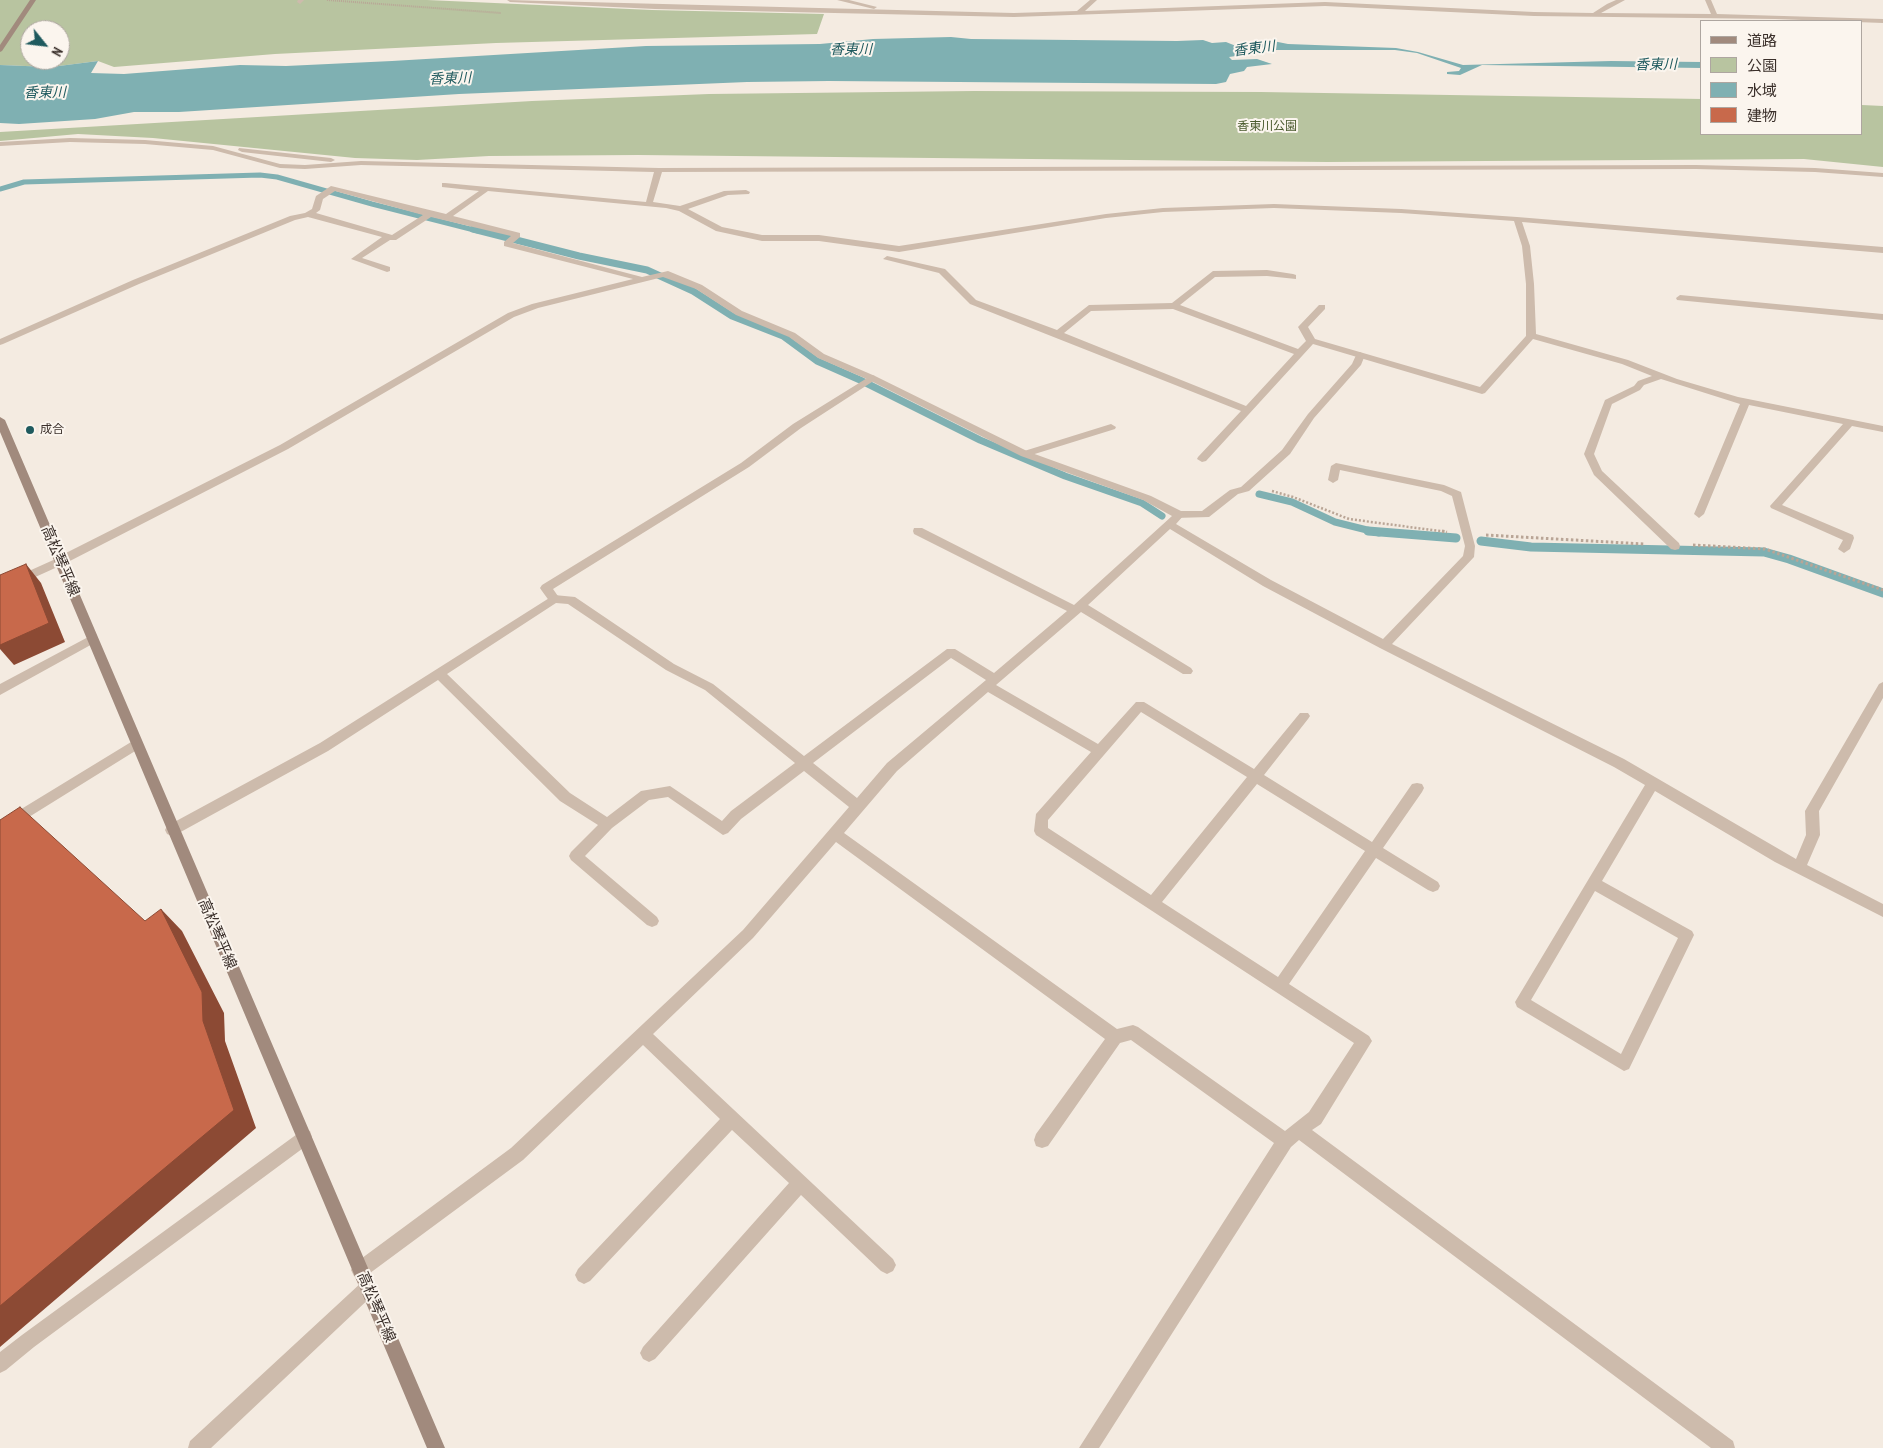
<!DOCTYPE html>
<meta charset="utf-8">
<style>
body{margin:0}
#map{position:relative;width:1883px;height:1448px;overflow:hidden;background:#f4ebe1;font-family:"PT Sans Narrow","Noto Sans JP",sans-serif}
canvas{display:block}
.legend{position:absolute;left:1700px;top:20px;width:162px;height:115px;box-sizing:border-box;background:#fbf5ee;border:1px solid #aea6a0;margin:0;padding:6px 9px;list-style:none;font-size:15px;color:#3b302b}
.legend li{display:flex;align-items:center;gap:10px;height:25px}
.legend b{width:25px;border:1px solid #aea6a0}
.north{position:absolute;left:20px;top:20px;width:50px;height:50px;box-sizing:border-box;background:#fbf5ee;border:1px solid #aea6a0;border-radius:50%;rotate:119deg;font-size:14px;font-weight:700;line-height:20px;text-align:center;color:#3b302b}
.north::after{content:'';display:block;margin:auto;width:18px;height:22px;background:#1f5a5e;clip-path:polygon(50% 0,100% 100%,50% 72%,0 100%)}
</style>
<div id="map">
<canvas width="1883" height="1448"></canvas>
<ul class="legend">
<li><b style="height:6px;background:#a18a7d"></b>道路</li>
<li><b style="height:14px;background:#b8c4a0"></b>公園</li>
<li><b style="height:14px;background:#7fb0b2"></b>水域</li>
<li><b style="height:14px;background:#c8694b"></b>建物</li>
</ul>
<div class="north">N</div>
</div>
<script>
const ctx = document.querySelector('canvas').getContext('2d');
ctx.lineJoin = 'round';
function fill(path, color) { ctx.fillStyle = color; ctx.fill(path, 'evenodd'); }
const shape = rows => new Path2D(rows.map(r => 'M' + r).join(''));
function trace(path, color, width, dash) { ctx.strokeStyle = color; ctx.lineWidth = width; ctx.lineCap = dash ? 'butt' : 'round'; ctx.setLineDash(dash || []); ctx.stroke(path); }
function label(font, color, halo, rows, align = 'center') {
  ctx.font = font + ' "PT Sans Narrow","Noto Sans JP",sans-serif'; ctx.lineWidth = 4; ctx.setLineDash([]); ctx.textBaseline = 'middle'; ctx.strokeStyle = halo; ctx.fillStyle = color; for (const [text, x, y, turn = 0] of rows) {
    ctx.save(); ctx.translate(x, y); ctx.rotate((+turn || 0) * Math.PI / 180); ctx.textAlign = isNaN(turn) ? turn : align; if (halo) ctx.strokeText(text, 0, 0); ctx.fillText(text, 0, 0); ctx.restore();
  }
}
fill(shape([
 [0,0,427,0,652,10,824,14,817,34,496,43,275,54,114,67,98,61,51,67,0,65],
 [30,30,60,30,60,60,30,60],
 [974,91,1261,92,1702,99,1702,134,1862,134,1862,105,1883,106,1883,167,1804,159,1327,162,638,155,489,156,417,160,355,158,153,138,78,134,0,141,0,132,532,101,709,94]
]), '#b8c4a0');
fill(shape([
 [951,37,971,39,1177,41,1203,40,1212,43,1226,42,1236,46,1253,46,1260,42,1273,41,1288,44,1396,48,1418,52,1463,65,1611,61,1702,62,1702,68,1482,65,1460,75,1447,74,1447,72,1459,71,1461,68,1417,53,1395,50,1272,50,1262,48,1253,50,1250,54,1229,57,1232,60,1257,59,1272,64,1247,67,1244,71,1230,74,1226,82,1216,84,829,81,747,82,459,94,179,112,134,112,95,119,19,124,0,123,0,65,51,67,98,61,91,73,124,74,240,65,286,66,392,61,646,46,820,44,873,39]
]), '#7fb0b2');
trace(shape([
 [0,189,24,182,260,175,277,177,372,204,478,231]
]), '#7fb0b2', 5);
trace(shape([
 [473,229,579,256,647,270,693,291,732,316,783,336,817,361,860,380,980,440,1065,476,1142,503,1162,516],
 [1259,494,1292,502,1335,522,1379,533]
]), '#7fb0b2', 7);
trace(shape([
 [1368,531,1456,538],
 [1481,541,1531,547,1764,552,1789,559,1883,593]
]), '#7fb0b2', 9);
trace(shape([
 [327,0,501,13]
]), '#b9a596', 2, [1, 1]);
trace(shape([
 [1272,491,1293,497,1349,519,1447,532]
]), '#b9a596', 2.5, [2, 2]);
trace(shape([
 [1442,531,1447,532],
 [1486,535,1644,544],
 [1693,545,1765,549,1883,590]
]), '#b9a596', 3, [2.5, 2.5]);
fill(shape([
 [1360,352,1365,355,1361,365,1314,418,1290,454,1249,491,1238,494,1209,517,1175,518,1174,515,1175,512,1179,511,1202,511,1230,490,1241,487,1282,450,1308,414,1352,364,1357,353,1360,352],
 [872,375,875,376,875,380,801,428,749,467,553,589,560,599,558,602,550,602,542,591,540,588,542,585,741,463,793,424,872,375],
 [1111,424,1116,427,1115,429,1025,457,1020,454,1021,452,1111,424],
 [60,557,64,558,66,561,64,564,0,593,0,584,60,557],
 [136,739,140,740,142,744,140,748,0,835,0,822,136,739]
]), '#cdbbac');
fill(shape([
 [298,0,304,0,300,4,297,2,298,0],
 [507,0,1014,13,1077,11,1090,0,1097,0,1085,11,1325,2,1534,12,1593,13,1607,4,1616,0,1625,0,1601,13,1711,14,1705,0,1711,0,1717,14,1883,19,1883,23,1775,19,1534,16,1325,6,1014,17,655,9,510,2,507,0],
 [837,0,849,0,877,7,874,9,837,0],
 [70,138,145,140,213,146,280,164,305,165,361,161,659,168,1696,165,1815,168,1883,173,1883,177,1815,172,1696,169,662,172,653,202,680,206,724,191,746,190,750,192,749,194,728,195,688,209,722,227,762,235,819,235,899,246,1106,214,1163,208,1274,204,1401,209,1517,217,1883,247,1883,253,1522,222,1530,246,1534,284,1536,334,1628,360,1677,379,1738,397,1883,426,1883,432,1852,426,1782,505,1853,535,1854,538,1850,549,1844,553,1838,549,1843,540,1771,508,1770,506,1843,424,1749,405,1704,514,1699,518,1694,514,1740,404,1661,379,1644,385,1640,390,1612,404,1594,454,1602,471,1679,543,1680,546,1679,549,1675,550,1671,549,1594,475,1584,454,1605,400,1634,386,1638,381,1652,376,1622,364,1533,339,1485,393,1482,394,1313,344,1206,461,1202,462,1197,459,1198,457,1241,411,970,304,939,273,883,259,887,256,945,269,976,300,1057,330,1089,305,1172,303,1213,271,1267,270,1293,274,1296,275,1296,279,1267,276,1215,277,1180,305,1298,349,1306,341,1298,327,1319,305,1325,305,1325,309,1308,327,1315,339,1480,387,1526,336,1526,284,1522,246,1514,221,1401,213,1274,208,1163,212,1106,218,899,252,819,241,762,241,716,231,679,211,666,208,488,191,453,216,520,233,520,237,513,243,642,277,668,271,702,285,742,311,795,333,824,354,875,376,1029,452,1151,496,1183,512,1184,515,1176,524,1271,580,1383,639,1463,556,1465,546,1452,496,1441,491,1340,470,1338,480,1333,483,1328,480,1331,466,1336,463,1444,485,1461,492,1475,546,1474,557,1392,644,1624,759,1796,859,1806,835,1805,811,1879,684,1883,682,1883,698,1819,811,1820,835,1807,865,1883,904,1883,917,1775,862,1655,791,1602,881,1692,931,1694,935,1629,1069,1624,1071,1517,1007,1515,1002,1645,785,1614,767,1380,648,1263,586,1170,529,1088,605,1191,668,1193,671,1191,674,1183,674,1081,612,996,685,1098,744,1136,702,1144,702,1254,769,1300,713,1308,713,1310,716,1308,719,1264,775,1372,842,1412,784,1417,783,1422,784,1424,788,1422,792,1383,848,1438,882,1440,886,1438,890,1433,892,1428,890,1376,858,1289,984,1369,1036,1372,1041,1321,1124,1312,1130,1733,1441,1735,1448,1711,1448,1299,1140,1291,1147,1099,1448,1079,1448,1274,1143,1131,1040,1120,1043,1048,1146,1042,1148,1036,1146,1034,1140,1036,1134,1105,1039,836,842,753,938,653,1034,893,1259,896,1265,893,1271,887,1274,881,1271,801,1195,655,1359,649,1362,643,1359,640,1353,643,1347,789,1183,732,1130,590,1281,584,1284,578,1281,575,1275,578,1269,720,1119,643,1045,523,1160,366,1276,360,1279,354,1276,351,1270,354,1264,511,1148,743,930,849,807,804,771,741,819,728,833,723,835,668,797,649,800,612,828,585,856,657,917,659,921,657,925,652,927,647,925,571,860,569,856,571,852,598,825,560,801,438,680,328,751,177,834,172,836,167,834,165,830,167,826,320,743,554,595,575,597,674,664,713,684,804,756,947,649,955,649,994,673,1067,611,914,534,913,531,914,528,922,528,1074,605,1172,516,1143,500,1021,456,869,380,818,358,789,337,736,315,696,289,663,277,538,308,514,317,288,449,64,564,56,564,54,561,56,558,280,445,508,313,532,304,633,279,504,246,504,242,511,236,431,217,396,240,390,240,362,258,390,267,390,271,387,272,351,259,382,237,308,217,295,220,139,284,3,344,0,345,0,339,133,280,290,216,305,213,312,209,316,196,331,186,446,214,479,191,442,187,442,183,445,183,646,202,654,172,361,165,305,169,280,168,213,150,145,144,70,142,0,146,0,142,70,138],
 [335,191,423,215,392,235,316,213,320,210,323,199,335,191],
 [1173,309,1294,354,1246,406,1064,333,1091,311,1173,309],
 [556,603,568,604,666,670,705,690,795,763,731,811,722,821,670,786,641,791,607,817,570,793,447,674,556,603],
 [951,658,986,680,887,763,857,798,813,763,951,658],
 [988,692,1091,752,1036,814,1034,831,1036,835,1354,1043,1309,1112,1285,1131,1138,1027,1133,1025,1117,1029,844,833,897,771,988,692],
 [1141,712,1247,777,1151,895,1048,828,1048,820,1141,712],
 [1257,784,1365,851,1278,977,1162,902,1257,784],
 [1595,891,1678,938,1621,1054,1531,1000,1595,891],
 [239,148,331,158,335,160,331,162,242,152,238,150,239,148],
 [1680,295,1883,314,1883,320,1677,300,1676,298,1680,295],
 [92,635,96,636,98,639,96,642,0,695,0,684,92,635],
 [304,1129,310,1131,312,1137,310,1143,34,1347,6,1370,0,1373,0,1352,22,1335,304,1129],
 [368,1279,374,1282,377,1288,374,1294,211,1448,188,1448,190,1441,362,1282,368,1279]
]), '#cdbbac');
fill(shape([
 [30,0,36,0,2,51,0,52,0,45,30,0],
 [0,417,5,420,445,1448,427,1448,0,432,0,417]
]), '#a18a7d');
fill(shape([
 [26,564,41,583,65,642,14,665,0,649,0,645],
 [161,909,182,931,224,1013,225,1041,256,1128,0,1347,0,1306]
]), '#8c4a34');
const building = shape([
 [26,564,49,623,0,645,0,575,26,564],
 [20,807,145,921,161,909,202,992,203,1021,234,1110,0,1306,0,820,20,807]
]);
fill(building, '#c8694b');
trace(building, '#8c4a34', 1);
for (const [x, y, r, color] of [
 [30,430,5,"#1f5a5e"]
]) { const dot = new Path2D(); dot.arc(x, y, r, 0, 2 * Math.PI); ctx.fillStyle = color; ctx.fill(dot); trace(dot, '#fbf5ee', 2); }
label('12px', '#4a5a2e', '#fbf5ee', [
 ["香東川公園",1267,127]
]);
label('12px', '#3b302b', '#fbf5ee', [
 ["成合",40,430]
], 'left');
label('italic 14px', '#1f5a5e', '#fbf5ee', [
 ["香東川",1254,49,-7],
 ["香東川",851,50],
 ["香東川",1656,65,-1],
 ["香東川",450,79,-2],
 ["香東川",45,93,-1]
]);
label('15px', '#3b302b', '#fbf5ee', [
 ["高松琴平線",60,561,67],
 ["高松琴平線",217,934,67],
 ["高松琴平線",376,1307,67]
]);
</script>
